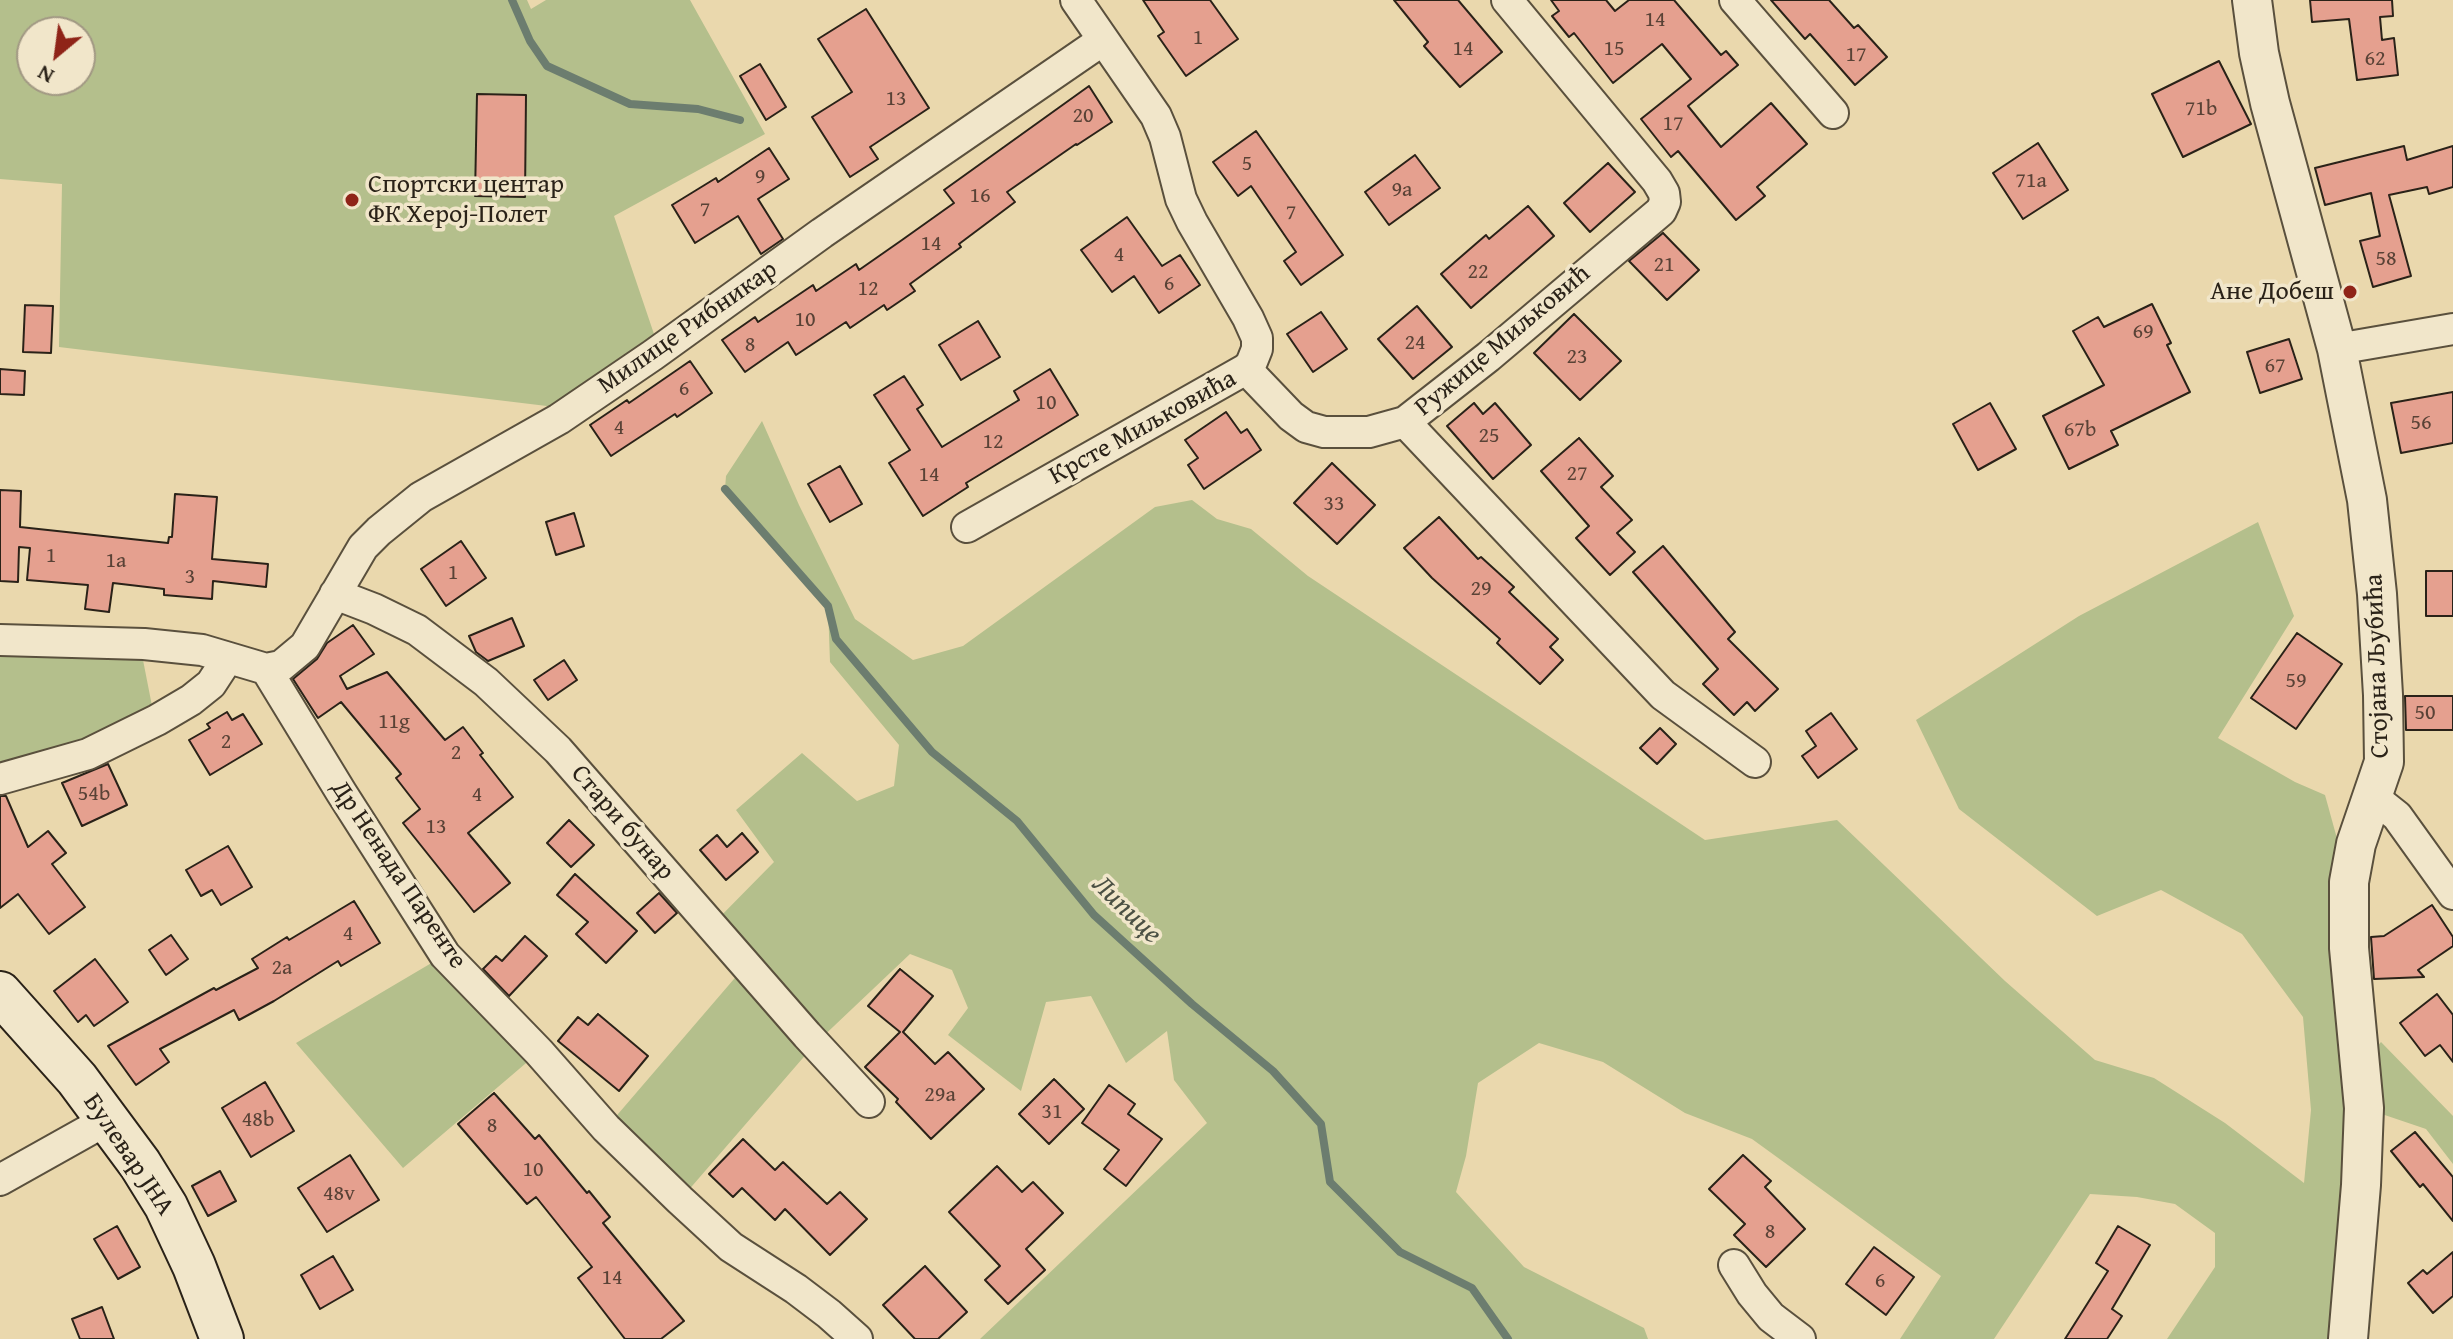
<!DOCTYPE html>
<meta charset="utf-8">
<style>
body{margin:0}
#map{position:relative;width:2453px;height:1339px;overflow:hidden;background:#ead8ad;font-family:"Gentium Book Plus",serif}
canvas{display:block}
.north{position:absolute;left:16px;top:16px;width:80px;height:80px;box-sizing:border-box;background:#f1e6ca;border:2px solid #a19883;border-radius:50%;rotate:209deg;font-size:22px;font-weight:700;line-height:32px;text-align:center;color:#2a2218}
.north::after{content:'';display:block;margin:auto;width:28px;height:36px;background:#8f2418;clip-path:polygon(50% 0,100% 100%,50% 72%,0 100%)}
</style>
<div id="map">
<canvas width="2453" height="1339"></canvas>
<div class="north">N</div>
</div>
<script>
const ctx = document.querySelector('canvas').getContext('2d');
ctx.lineJoin = 'round';
function fill(path, color) { ctx.fillStyle = color; ctx.fill(path, 'evenodd'); }
const shape = rows => new Path2D(rows.map(r => 'M' + r).join(''));
function trace(path, color, width, dash) { ctx.strokeStyle = color; ctx.lineWidth = width; ctx.lineCap = dash ? 'butt' : 'round'; ctx.setLineDash(dash || []); ctx.stroke(path); }
function label(font, color, halo, rows, align = 'center') {
  ctx.font = font + ' "Gentium Book Plus",serif'; ctx.lineWidth = 7; ctx.setLineDash([]); ctx.textBaseline = 'middle'; ctx.strokeStyle = halo; ctx.fillStyle = color; for (const [text, x, y, turn = 0] of rows) {
    ctx.save(); ctx.translate(x, y); ctx.rotate((+turn || 0) * Math.PI / 180); ctx.textAlign = isNaN(turn) ? turn : align; if (halo) ctx.strokeText(text, 0, 0); ctx.fillText(text, 0, 0); ctx.restore();
  }
}
fill(shape([
 [0,0,527,0,531,9,546,0,690,0,765,134,614,216,654,334,555,407,59,347,62,184,0,179],
 [32,32,80,32,80,80,32,80],
 [762,421,799,505,855,619,913,660,963,646,1155,507,1192,500,1217,519,1251,529,1308,576,1705,840,1837,820,2005,981,2095,1060,2154,1078,2225,1123,2304,1183,2311,1110,2303,1017,2242,934,2161,890,2097,916,1959,809,1916,720,2079,616,2258,522,2294,616,2218,738,2295,782,2325,795,2349,882,2360,1067,2381,1042,2453,1116,2453,1164,2426,1129,2364,1108,2349,1339,2167,1339,2215,1267,2215,1233,2175,1204,2137,1197,2090,1194,1994,1339,1900,1339,1941,1276,1752,1139,1685,1113,1603,1062,1539,1043,1478,1083,1466,1156,1456,1192,1524,1267,1644,1328,1648,1339,980,1339,1207,1123,1174,1080,1167,1031,1126,1063,1091,996,1046,1002,1021,1091,948,1035,968,1008,952,970,910,954,815,1044,680,1200,606,1128,746,965,711,926,774,862,736,810,802,753,857,801,894,786,899,745,830,662,828,606,725,489,726,476],
 [0,653,143,660,153,711,57,752,0,769],
 [445,955,539,1052,403,1168,296,1043]
]), '#b4bf8c');
trace(shape([
 [512,0,530,41,547,66,630,104,698,109,740,120],
 [725,489,828,606,836,639,932,752,1017,821,1094,915,1192,1004,1273,1071,1321,1124,1330,1182,1400,1252,1472,1288,1508,1339]
]), '#6c7d6f', 8);
const building = shape([
 [1143,0,1210,0,1238,39,1186,76,1158,36,1164,32,1143,0],
 [1394,0,1458,0,1502,52,1460,87,1424,46,1428,42,1394,0],
 [1551,0,1606,0,1615,11,1629,0,1674,0,1721,55,1726,51,1738,65,1688,106,1721,147,1771,103,1807,144,1757,187,1765,196,1736,220,1678,151,1671,157,1641,119,1691,79,1662,44,1613,83,1574,33,1569,37,1552,16,1559,11,1551,0],
 [1771,0,1829,0,1854,28,1858,25,1887,57,1855,85,1810,34,1805,39,1771,0],
 [2310,0,2392,0,2393,16,2380,17,2382,40,2394,38,2398,75,2357,80,2349,19,2312,22,2310,0],
 [866,9,929,108,870,147,878,159,850,177,812,117,852,92,818,39,866,9],
 [2219,61,2251,124,2183,157,2152,94,2219,61],
 [760,64,786,107,766,120,740,76,760,64],
 [1089,86,1112,122,1077,145,1076,144,1007,192,1015,202,959,244,961,247,910,284,915,291,887,310,884,305,850,328,846,322,796,355,788,342,745,372,722,340,755,317,758,322,813,285,816,291,856,264,859,270,902,240,954,203,944,190,1089,86],
 [477,94,526,95,525,197,475,196,477,94],
 [1256,131,1343,255,1301,285,1284,261,1296,252,1251,186,1238,196,1213,162,1256,131],
 [2038,143,2068,190,2023,219,1993,173,2038,143],
 [2404,146,2407,160,2453,146,2453,187,2429,194,2427,187,2389,195,2411,276,2373,287,2360,241,2380,236,2371,193,2325,205,2315,168,2404,146],
 [769,148,789,179,758,199,783,239,761,254,738,216,695,243,672,205,716,178,718,182,769,148],
 [1415,155,1440,188,1389,225,1365,192,1415,155],
 [1608,163,1635,192,1590,232,1564,203,1608,163],
 [1528,206,1554,236,1471,308,1441,274,1486,235,1489,239,1528,206],
 [1127,217,1162,266,1180,255,1200,285,1159,313,1134,276,1112,292,1081,250,1127,217],
 [1663,233,1699,270,1667,300,1629,261,1663,233],
 [2152,304,2171,343,2167,345,2190,392,2111,431,2118,445,2069,469,2043,416,2104,385,2073,331,2098,317,2104,327,2152,304],
 [25,305,53,306,51,353,23,352,25,305],
 [1417,306,1452,347,1413,379,1378,339,1417,306],
 [1321,312,1347,349,1313,372,1287,334,1321,312],
 [1574,314,1621,361,1580,400,1534,353,1574,314],
 [978,321,1000,357,961,380,939,345,978,321],
 [2289,339,2302,379,2260,393,2247,352,2289,339],
 [690,361,712,393,677,417,675,414,611,456,590,425,627,400,629,403,690,361],
 [0,369,25,371,24,395,0,394,0,369],
 [1050,369,1078,415,966,483,968,487,923,516,889,463,910,450,874,395,904,376,923,405,917,409,942,447,1019,400,1014,391,1050,369],
 [2453,392,2453,443,2401,453,2391,403,2453,392],
 [1474,403,1483,414,1495,403,1531,445,1493,479,1447,426,1474,403],
 [1990,403,2016,449,1978,470,1953,424,1990,403],
 [1226,412,1241,433,1247,429,1261,450,1204,489,1188,465,1198,458,1185,440,1226,412],
 [1579,438,1613,476,1601,487,1632,520,1617,533,1635,552,1610,575,1576,538,1589,526,1541,471,1579,438],
 [1332,463,1375,505,1337,544,1294,503,1332,463],
 [840,466,862,504,830,522,808,484,840,466],
 [0,490,21,491,20,527,168,543,169,537,172,537,175,494,217,497,212,559,268,564,266,587,213,581,212,599,164,595,164,589,113,583,109,612,85,609,88,585,27,580,30,548,19,547,18,582,0,581,0,490],
 [574,513,584,546,556,555,546,522,574,513],
 [1439,517,1478,559,1481,557,1514,587,1509,592,1558,639,1550,647,1563,660,1540,684,1497,643,1500,639,1432,578,1404,548,1439,517],
 [461,541,486,578,446,606,421,569,461,541],
 [1663,546,1735,632,1728,639,1778,689,1755,711,1747,702,1734,715,1703,684,1718,669,1633,572,1663,546],
 [2426,571,2453,571,2453,616,2426,616,2426,571],
 [512,618,524,646,488,661,476,652,469,636,512,618],
 [353,625,374,654,340,676,347,689,387,672,445,740,463,727,483,753,480,755,513,797,468,833,510,883,474,912,403,823,420,809,396,778,401,774,341,702,318,718,293,679,317,659,327,643,353,625],
 [2297,633,2342,664,2296,729,2251,698,2297,633],
 [564,660,577,680,548,700,534,680,564,660],
 [2405,696,2453,696,2453,730,2406,730,2405,696],
 [227,712,232,720,243,714,262,744,210,775,189,740,210,728,207,724,227,712],
 [1831,713,1857,749,1818,778,1802,756,1816,746,1806,731,1831,713],
 [1660,728,1676,744,1657,764,1640,748,1660,728],
 [108,764,127,805,82,826,62,783,108,764],
 [0,796,6,796,28,847,48,831,66,853,52,864,85,907,49,934,18,894,0,908,0,796],
 [569,820,594,845,571,867,547,843,569,820],
 [742,833,758,852,726,880,700,850,717,835,727,847,742,833],
 [228,846,252,887,221,905,212,890,201,896,186,870,228,846],
 [575,874,637,931,606,963,576,934,588,922,557,895,575,874],
 [659,893,677,913,655,933,637,913,659,893],
 [354,901,380,943,341,966,338,961,274,1001,239,1020,234,1010,160,1049,169,1062,136,1085,108,1046,214,988,216,990,258,968,252,959,287,937,289,940,354,901],
 [2432,905,2453,937,2453,946,2418,970,2424,977,2374,979,2371,937,2384,936,2432,905],
 [171,935,188,959,166,975,149,950,171,935],
 [525,936,547,956,509,996,483,969,496,956,502,961,525,936],
 [95,959,128,1002,94,1026,86,1015,78,1022,54,991,95,959],
 [900,969,933,996,903,1032,935,1064,948,1052,984,1089,931,1139,896,1102,898,1099,865,1067,900,1032,868,1006,900,969],
 [2437,994,2453,1015,2453,1062,2440,1045,2425,1056,2400,1023,2437,994],
 [598,1014,648,1056,619,1091,558,1041,578,1017,588,1025,598,1014],
 [1054,1079,1084,1109,1049,1144,1019,1114,1054,1079],
 [265,1082,294,1131,251,1157,222,1108,265,1082],
 [1109,1085,1135,1104,1128,1114,1162,1139,1126,1186,1104,1169,1119,1150,1082,1123,1109,1085],
 [494,1093,535,1139,539,1135,587,1193,589,1191,610,1217,603,1223,684,1321,661,1339,625,1339,578,1278,592,1267,536,1197,527,1204,458,1124,494,1093],
 [2415,1132,2453,1177,2453,1221,2423,1184,2420,1187,2391,1151,2415,1132],
 [743,1139,775,1170,783,1162,827,1204,840,1192,867,1219,830,1255,785,1209,775,1220,742,1188,733,1197,709,1174,743,1139],
 [350,1155,379,1200,327,1232,298,1188,350,1155],
 [1743,1155,1771,1181,1765,1187,1805,1229,1766,1267,1734,1235,1745,1224,1709,1189,1743,1155],
 [997,1166,1022,1192,1033,1182,1063,1213,1026,1249,1045,1270,1008,1304,985,1280,1000,1266,949,1212,997,1166],
 [220,1171,236,1201,208,1216,192,1186,220,1171],
 [117,1226,140,1267,118,1279,94,1239,117,1226],
 [2118,1226,2150,1245,2112,1309,2122,1316,2107,1339,2065,1339,2108,1271,2096,1263,2118,1226],
 [1874,1247,1914,1277,1886,1315,1846,1284,1874,1247],
 [2453,1252,2453,1296,2433,1313,2408,1283,2423,1270,2427,1274,2453,1252],
 [333,1256,353,1290,320,1309,301,1275,333,1256],
 [925,1266,967,1312,938,1339,915,1339,883,1305,925,1266],
 [102,1307,114,1339,80,1339,72,1319,102,1307]
]);
fill(building, '#e5a08f');
trace(building, '#2a2218', 2);
const minor = shape([
 [1735,0,1833,113],
 [2337,349,2453,329],
 [1246,369,1291,416,1306,427,1324,432,1369,432,1405,422,1488,357,1661,211,1665,202,1664,193,1657,181,1507,0],
 [1405,422,1663,695,1755,762],
 [967,527,1246,369,1251,364,1257,349,1257,338,1248,318,1192,222,1181,199,1165,137,1156,116,1076,0],
 [335,594,374,609,417,630,486,682,558,750,807,1035,869,1102],
 [0,640,144,644,202,650,266,669,341,792,445,955,539,1052,606,1128,680,1200,731,1247,796,1289,829,1314,857,1339],
 [266,669,281,666,305,646,363,547,379,531,421,497,559,419,653,355,822,233,1103,40],
 [0,779,88,754,157,720,191,700,211,684,228,658],
 [2373,797,2397,816,2453,894],
 [0,1180,107,1120],
 [1734,1265,1752,1294,1771,1317,1800,1339]
]);
const tertiary = shape([
 [2252,0,2259,53,2270,103,2337,349,2367,500,2377,594,2383,695,2384,762,2356,844,2349,882,2349,948,2364,1108,2361,1185,2348,1339]
]);
const secondary = shape([
 [0,993,77,1079,140,1164,166,1206,194,1266,222,1339]
]);
trace(minor, '#5a503d', 34);
trace(tertiary, '#5a503d', 42);
trace(secondary, '#2a2218', 46);
trace(minor, '#f1e6ca', 30);
trace(tertiary, '#f1e6ca', 38);
trace(secondary, '#f1e6ca', 42);
for (const [x, y, r, color] of [
 [352,200,8,"#8f2418"],
 [2350,292,8,"#8f2418"]
]) { const dot = new Path2D(); dot.arc(x, y, r, 0, 2 * Math.PI); ctx.fillStyle = color; ctx.fill(dot); trace(dot, '#f1e6ca', 3); }
label('22px', '#594236', null, [
 ["14",1655,20],
 ["1",1198,38],
 ["14",1463,49],
 ["15",1614,49],
 ["17",1856,55],
 ["62",2375,59],
 ["13",896,99],
 ["71b",2201,109],
 ["20",1083,116],
 ["17",1673,124],
 ["5",1247,164],
 ["9",760,177],
 ["71a",2031,181],
 ["9a",1402,190],
 ["16",980,196],
 ["7",705,210],
 ["7",1291,213],
 ["14",931,244],
 ["4",1119,255],
 ["58",2386,259],
 ["21",1664,265],
 ["22",1478,272],
 ["6",1169,284],
 ["12",868,289],
 ["10",805,320],
 ["69",2143,332],
 ["24",1415,343],
 ["8",750,345],
 ["23",1577,357],
 ["67",2275,366],
 ["6",684,389],
 ["10",1046,403],
 ["56",2421,423],
 ["4",619,428],
 ["67b",2080,430],
 ["25",1489,436],
 ["12",993,442],
 ["27",1577,474],
 ["14",929,475],
 ["33",1334,504],
 ["1",51,556],
 ["1a",116,561],
 ["1",453,573],
 ["3",190,577],
 ["29",1481,589],
 ["59",2296,681],
 ["50",2425,713],
 ["11g",394,722],
 ["2",226,742],
 ["2",456,753],
 ["54b",94,794],
 ["4",477,795],
 ["13",436,827],
 ["4",348,934],
 ["2a",282,968],
 ["29a",940,1095],
 ["31",1052,1112],
 ["48b",258,1120],
 ["8",492,1126],
 ["10",533,1170],
 ["48v",339,1194],
 ["8",1770,1232],
 ["14",612,1278],
 ["6",1880,1281]
]);
label('26px', '#2a2218', '#f1e6ca', [
 ["Спортски центар",368,185],
 ["ФК Херој-Полет",368,215],
 ["Ане Добеш",2334,292,"right"]
], 'left');
label('26px', '#2a2218', '#f1e6ca', [
 ["Милице Рибникар",688,328,-35],
 ["Ружице Миљковић",1503,341,-40],
 ["Крсте Миљковића",1143,428,-29],
 ["Стојана Љубића",2378,666,-92],
 ["Стари бунар",622,823,49],
 ["Др Ненада Паренте",398,875,56],
 ["Булевар ЈНА",128,1155,56]
]);
label('italic 28px', '#4b5044', '#f1e6ca', [
 ["Липице",1126,910,44]
]);
</script>
